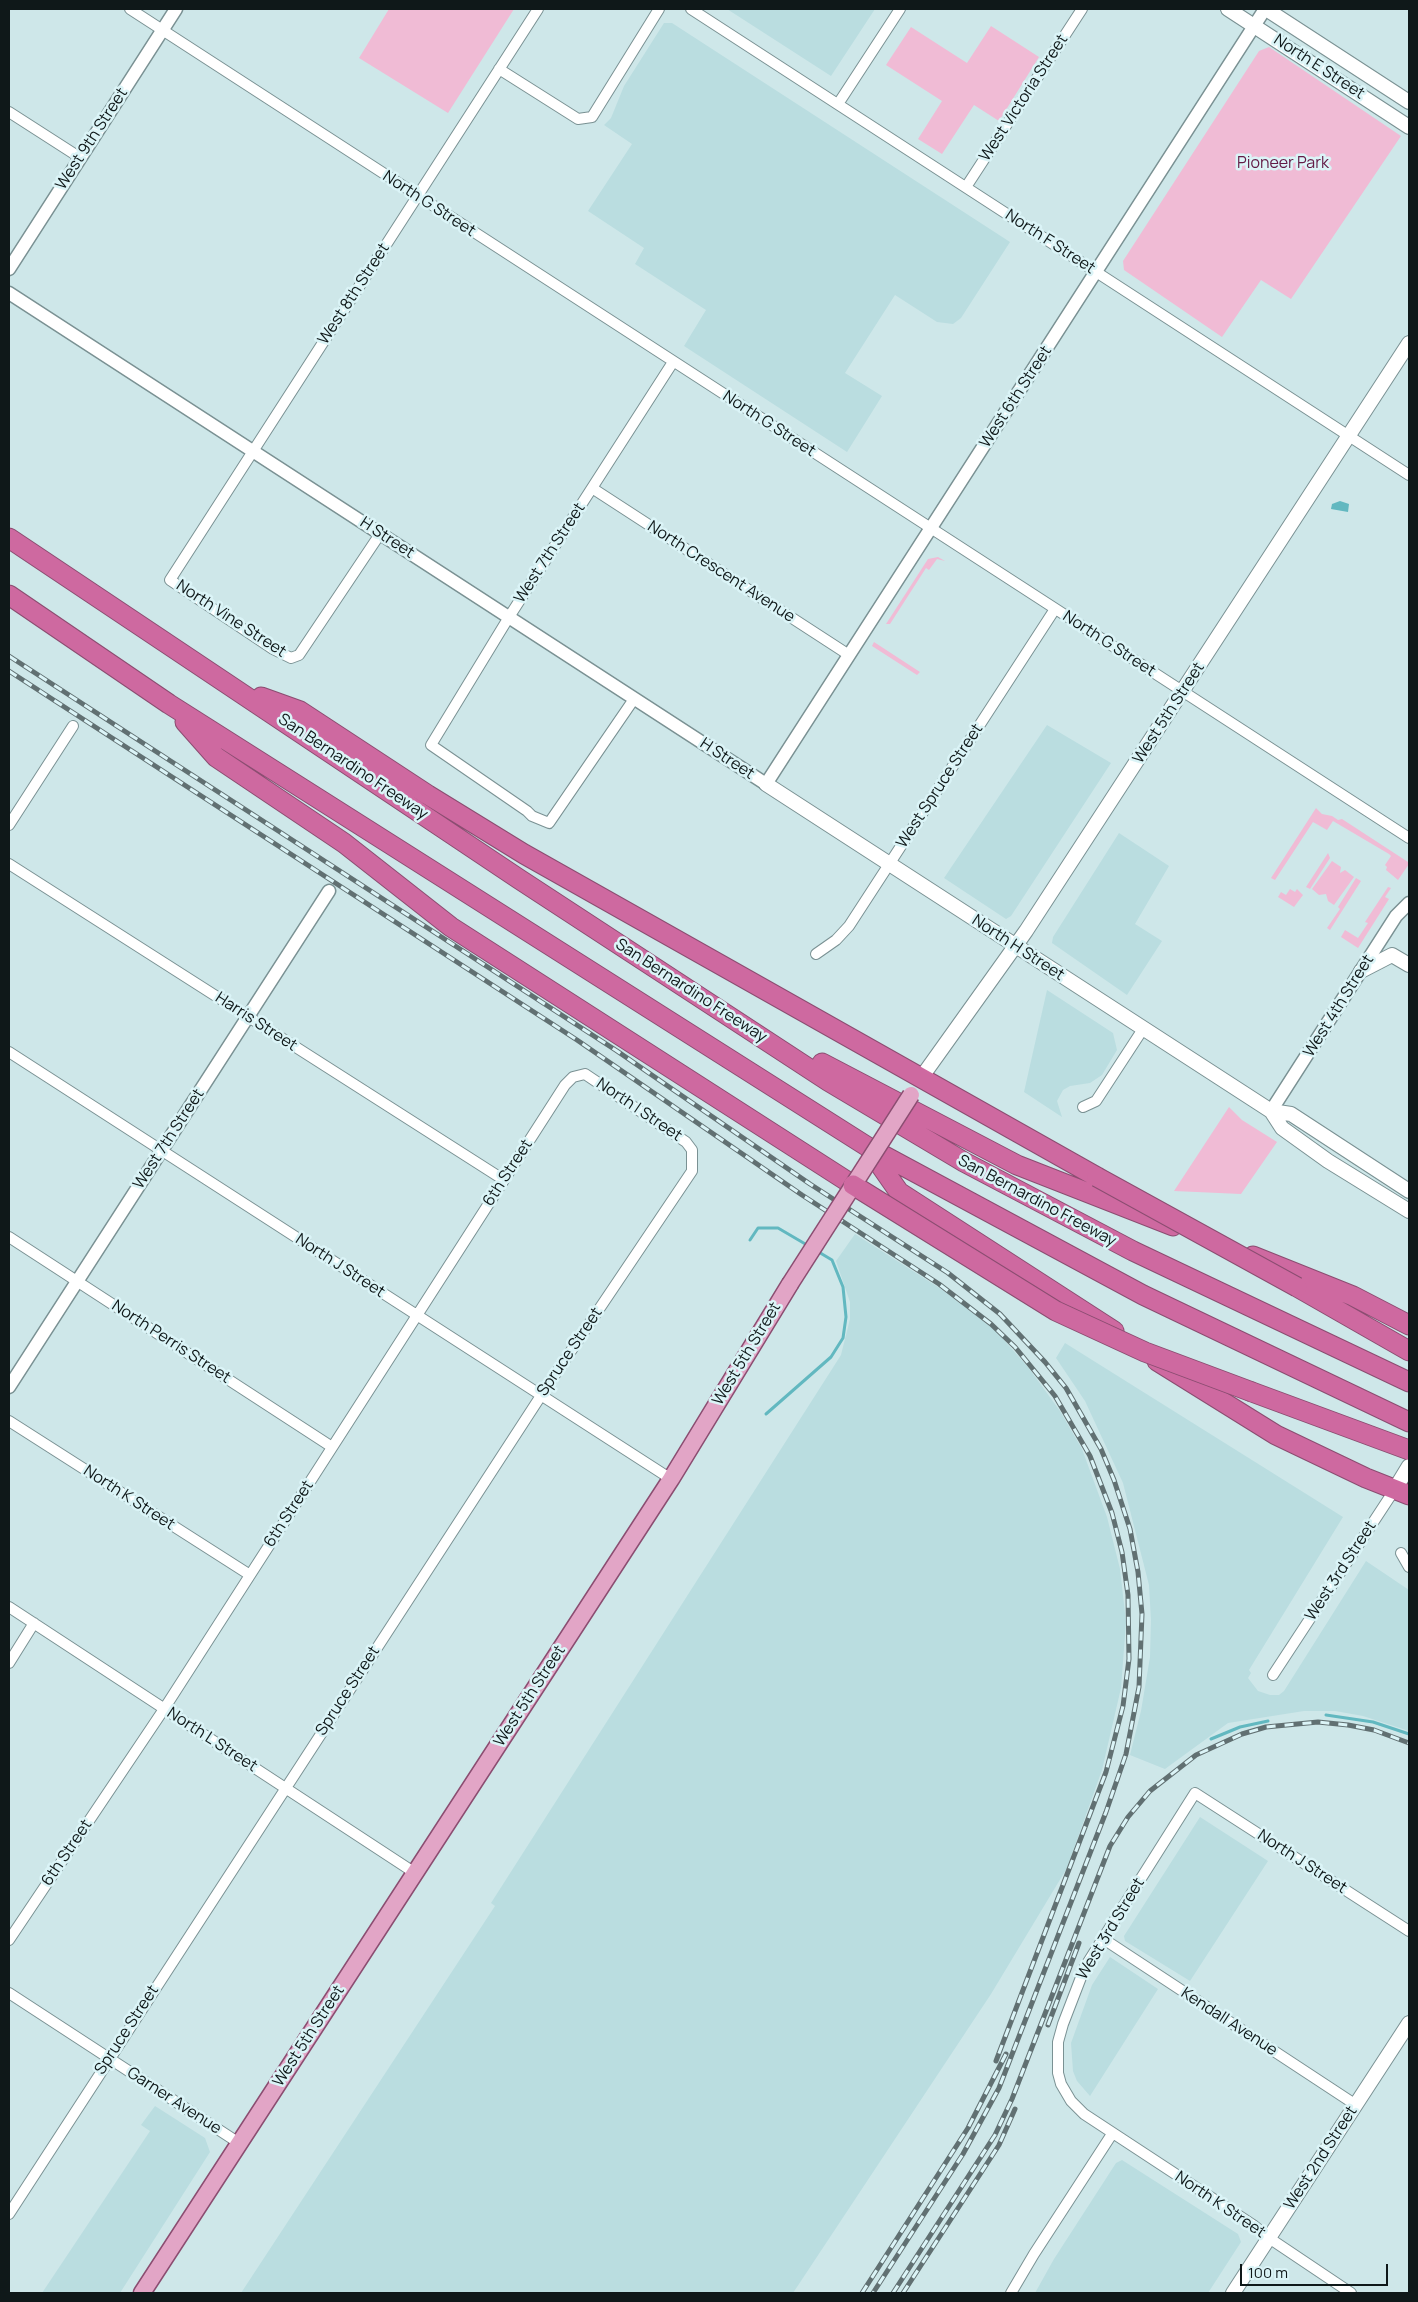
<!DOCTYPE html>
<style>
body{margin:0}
#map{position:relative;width:1418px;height:2302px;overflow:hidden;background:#cee7e9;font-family:Manrope,sans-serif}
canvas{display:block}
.frame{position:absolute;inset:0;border:10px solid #0f1819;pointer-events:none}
.scale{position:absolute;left:1240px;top:2264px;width:148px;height:22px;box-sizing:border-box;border:2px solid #0f1819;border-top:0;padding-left:6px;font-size:15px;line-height:18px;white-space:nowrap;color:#0f1819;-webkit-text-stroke:4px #dbf4f7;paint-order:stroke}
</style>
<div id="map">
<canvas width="1418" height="2302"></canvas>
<div class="frame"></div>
<div class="scale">100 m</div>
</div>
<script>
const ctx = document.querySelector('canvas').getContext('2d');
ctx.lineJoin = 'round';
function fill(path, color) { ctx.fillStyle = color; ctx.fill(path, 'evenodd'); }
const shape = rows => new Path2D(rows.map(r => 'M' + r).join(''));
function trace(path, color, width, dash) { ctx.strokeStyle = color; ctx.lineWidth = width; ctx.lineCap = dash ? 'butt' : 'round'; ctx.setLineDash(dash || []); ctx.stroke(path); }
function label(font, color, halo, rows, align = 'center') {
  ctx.font = font + ' Manrope,sans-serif'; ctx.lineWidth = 5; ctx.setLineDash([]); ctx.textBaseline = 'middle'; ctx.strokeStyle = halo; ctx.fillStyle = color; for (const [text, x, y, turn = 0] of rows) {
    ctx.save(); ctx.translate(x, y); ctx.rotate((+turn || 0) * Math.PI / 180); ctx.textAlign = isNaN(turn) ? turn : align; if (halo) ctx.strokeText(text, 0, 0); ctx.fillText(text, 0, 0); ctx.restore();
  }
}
fill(shape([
 [727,9,875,9,831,76],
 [664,23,672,23,1010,242,961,318,953,324,937,322,895,295,845,373,882,396,847,452,684,346,706,310,635,264,644,248,588,211,632,144,604,125,611,118,624,86],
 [1047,725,1111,763,1011,916,1006,919,944,878],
 [1119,833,1169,866,1135,924,1162,941,1127,995,1052,943,1053,937],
 [1047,990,1113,1033,1117,1050,1102,1075,1090,1083,1070,1086,1063,1090,1057,1101,1062,1117,1024,1092],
 [855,1234,941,1289,994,1329,1028,1367,1060,1411,1082,1449,1107,1517,1120,1569,1126,1622,1121,1688,1102,1770,1067,1868,991,1994,793,2293,241,2293,495,1906,491,1903,841,1355,850,1319,850,1302,836,1261],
 [1065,1343,1343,1517,1249,1670,1251,1673,1248,1678,1258,1691,1270,1695,1279,1695,1284,1691,1366,1561,1409,1590,1409,1731,1363,1716,1335,1711,1304,1711,1228,1723,1165,1769,1130,1755,1141,1711,1150,1657,1151,1620,1149,1585,1123,1483,1085,1401,1056,1358],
 [1200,1817,1268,1861,1190,1981,1125,1941,1124,1936],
 [1110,1957,1158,1989,1090,2096,1077,2081,1073,2071,1071,2043,1092,1985],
 [155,2106,205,2138,210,2152,120,2293,42,2293,150,2131,141,2125],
 [1122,2160,1238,2234,1241,2242,1208,2293,1035,2293,1054,2259,1116,2163]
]), '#badde0');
fill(shape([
 [389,9,514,9,448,113,359,58],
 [991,26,1039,57,999,121,974,105,942,154,918,139,942,101,886,65,911,27,967,63],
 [1269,47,1401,136,1291,299,1261,280,1222,337,1124,270,1123,261,1259,51],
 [938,557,945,561,937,559,929,570,926,568,890,624,886,624,928,559],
 [874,642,920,672,917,675,872,646],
 [1316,808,1322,814,1332,816,1338,820,1342,819,1408,862,1409,864,1398,880,1386,870,1387,867,1385,865,1391,856,1389,854,1333,821,1327,830,1313,822,1275,880,1271,878],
 [1328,853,1330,858,1310,889,1306,887],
 [1332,861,1341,867,1340,873,1345,870,1354,877,1334,905,1328,901,1326,894,1319,895,1312,889],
 [1356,878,1361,881,1330,930,1327,928,1340,909,1338,907],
 [1388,887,1391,888,1385,897,1389,899,1358,948,1341,937,1345,930,1358,938,1368,923,1365,922],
 [1290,889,1295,892,1297,889,1303,895,1294,907,1278,897,1281,892,1286,895],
 [1229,1107,1242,1120,1277,1142,1241,1194,1174,1191]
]), '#f0bbd5');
fill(shape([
 [1340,501,1349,504,1348,512,1331,509,1332,504]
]), '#62b8c0');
trace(shape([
 [750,1240,758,1228,778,1228,807,1245],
 [766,1414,831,1357,843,1338,846,1317,843,1287,832,1260,817,1251],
 [1326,1715,1373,1722,1409,1734],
 [1211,1739,1240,1727,1268,1721]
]), '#62b8c0', 3);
const minor = shape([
 [130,9,1409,838],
 [691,9,1409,475],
 [499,69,578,119,592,117,659,9],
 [838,104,900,9],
 [9,112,79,157],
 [966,187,1082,9],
 [592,488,849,655],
 [380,534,299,655,291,658,273,649,170,580,538,9],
 [634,699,549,823,532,816,527,811,431,745,509,617,673,362],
 [9,825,73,726],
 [9,864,504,1180],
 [816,954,836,940,849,926,1055,609],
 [9,1052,671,1479],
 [1083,1107,1096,1101,1143,1029],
 [9,1237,332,1447],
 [9,1421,250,1575],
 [1401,1553,1409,1567],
 [9,1607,415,1873],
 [9,1663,34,1623],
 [1273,1675,1395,1489],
 [1102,1938,1356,2105],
 [9,1940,164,1709,565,1085,573,1077,585,1074,686,1142,692,1150,692,1171,544,1391,9,2214],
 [9,1993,239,2143],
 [1011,2293,1034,2254,1112,2134],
 [1351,2293,1269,2238,1253,2225,1084,2114,1071,2101,1061,2084,1058,2073,1058,2042,1063,2024,1085,1967,1195,1793,1409,1931]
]);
const tertiary = shape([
 [9,269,176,9],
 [9,293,766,784,1265,9],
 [1271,1111,1396,916,1409,903],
 [9,1387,329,891]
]);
const secondary = shape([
 [1228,9,1409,127],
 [1266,9,1409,102],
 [766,784,1271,1111,1291,1114,1409,1191],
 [1361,971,1392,955,1409,965],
 [921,1078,1026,931,1409,343],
 [1271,1111,1282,1128,1328,1161,1409,1211],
 [1395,1489,1409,1466],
 [1233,2293,1409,2023]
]);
const primary = shape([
 [142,2293,671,1479,790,1284]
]);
const motorway = shape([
 [9,538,519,879,828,1081,964,1162,1133,1251,1409,1382],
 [9,595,169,704,868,1147,1143,1295,1409,1422],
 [261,697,300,711,428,795,524,854,1097,1177],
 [185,722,216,757,344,843,451,927,853,1185],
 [822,1063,1017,1165,1173,1226],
 [871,1152,899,1192,1114,1331],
 [1253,1256,1353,1296,1409,1325],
 [1297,1287,1409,1351],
 [1157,1361,1276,1435,1366,1478,1409,1495],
 [1252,1392,1409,1450]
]);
trace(minor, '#7a9193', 12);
trace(tertiary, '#7a9193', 15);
trace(secondary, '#7a9193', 16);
trace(primary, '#8b4d71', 19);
trace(motorway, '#8b4d71', 21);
trace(minor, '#fff', 10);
trace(tertiary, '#fff', 12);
trace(secondary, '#fff', 14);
trace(primary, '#e2a5c6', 16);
trace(motorway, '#ce69a0', 19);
const rail = shape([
 [9,656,617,1051,810,1184,948,1273,1000,1314,1045,1362,1066,1388,1101,1449,1114,1480,1130,1529,1138,1572,1142,1614,1139,1687,1126,1754,1106,1812,999,2088,963,2154,873,2293],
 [9,671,577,1040,802,1195,939,1284,991,1324,1015,1347,1055,1396,1090,1456,1112,1513,1122,1552,1128,1595,1129,1659,1123,1706,1106,1772,996,2061],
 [1048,2025,1079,1943],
 [862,2293,968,2128,1006,2054],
 [893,2293,995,2135,1012,2099,1110,1846,1128,1817,1150,1791,1196,1755,1242,1734,1266,1727,1318,1722,1348,1725,1374,1730,1409,1743],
 [903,2293,999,2145,1015,2109]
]);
trace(rail, '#617072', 5);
trace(rail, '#dbf4f7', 3, [9]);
const primaryBridge = shape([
 [790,1284,911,1095]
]);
const motorwayBridge = shape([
 [1097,1177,1297,1287],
 [853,1185,1056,1311,1145,1352,1252,1392]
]);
trace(primaryBridge, '#8b4d71', 19, []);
trace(motorwayBridge, '#8b4d71', 21, []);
trace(primaryBridge, '#e2a5c6', 16);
trace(motorwayBridge, '#ce69a0', 19);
label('16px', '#0f1819', '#dbf4f7', [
 ["North E Street",1319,67,33],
 ["West Victoria Street",1024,98,-57],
 ["West 9th Street",92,139,-57],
 ["North G Street",429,204,33],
 ["North F Street",1050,242,33],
 ["West 8th Street",354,294,-57],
 ["West 6th Street",1016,397,-57],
 ["North G Street",769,424,33],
 ["H Street",387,538,33],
 ["West 7th Street",550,553,-57],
 ["North Crescent Avenue",721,572,33],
 ["North Vine Street",231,619,33],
 ["North G Street",1109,644,33],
 ["West 5th Street",1169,713,-57],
 ["H Street",727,759,33],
 ["San Bernardino Freeway",353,767,34],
 ["West Spruce Street",940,786,-57],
 ["North H Street",1018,948,33],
 ["San Bernardino Freeway",691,991,33],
 ["West 4th Street",1339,1006,-58],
 ["Harris Street",256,1022,33],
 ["North I Street",639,1110,34],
 ["West 7th Street",169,1139,-57],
 ["6th Street",508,1173,-57],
 ["San Bernardino Freeway",1037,1201,28],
 ["North J Street",340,1266,33],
 ["North Perris Street",171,1342,33],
 ["Spruce Street",570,1352,-56],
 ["West 5th Street",747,1354,-59],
 ["North K Street",129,1498,33],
 ["6th Street",289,1514,-57],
 ["West 3rd Street",1341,1571,-57],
 ["Spruce Street",348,1691,-57],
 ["West 5th Street",530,1696,-57],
 ["North L Street",212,1740,33],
 ["6th Street",67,1853,-56],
 ["North J Street",1302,1862,33],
 ["West 3rd Street",1111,1929,-59],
 ["Kendall Avenue",1229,2022,33],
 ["Spruce Street",127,2030,-57],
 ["West 5th Street",309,2036,-57],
 ["Garner Avenue",174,2101,33],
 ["West 2nd Street",1321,2158,-57],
 ["North K Street",1220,2205,34]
]);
label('16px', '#631a46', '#dbf4f7', [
 ["Pioneer Park",1283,164]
]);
</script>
